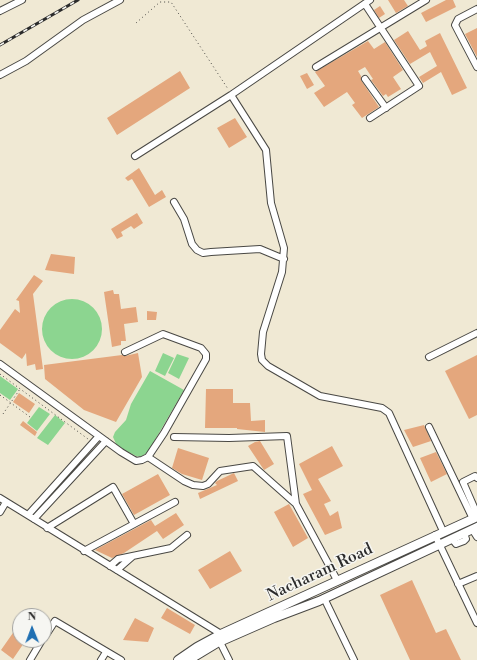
<!DOCTYPE html>
<style>
body{margin:0}
#map{position:relative;width:477px;height:660px;overflow:hidden;background:#f0e9d4;font-family:"Libre Bodoni",serif}
canvas{display:block}
.north{position:absolute;left:12px;top:608px;width:40px;height:40px;box-sizing:border-box;background:#f6f6f2;border:1px solid #a5a5a2;border-radius:50%;rotate:359deg;font-size:11px;font-weight:700;line-height:16px;text-align:center;color:#2b2b2b}
.north::after{content:'';display:block;margin:auto;width:14px;height:18px;background:#1f6fb2;clip-path:polygon(50% 0,100% 100%,50% 72%,0 100%)}
</style>
<div id="map">
<canvas width="477" height="660"></canvas>
<div class="north">N</div>
</div>
<script>
const ctx = document.querySelector('canvas').getContext('2d');
ctx.lineJoin = 'round';
function fill(path, color) { ctx.fillStyle = color; ctx.fill(path, 'evenodd'); }
const shape = rows => new Path2D(rows.map(r => 'M' + r).join(''));
function trace(path, color, width, dash) { ctx.strokeStyle = color; ctx.lineWidth = width; ctx.lineCap = dash ? 'butt' : 'round'; ctx.setLineDash(dash || []); ctx.stroke(path); }
function label(font, color, halo, rows, align = 'center') {
  ctx.font = font + ' "Libre Bodoni",serif'; ctx.lineWidth = 3; ctx.setLineDash([]); ctx.textBaseline = 'middle'; ctx.strokeStyle = halo; ctx.fillStyle = color; for (const [text, x, y, turn = 0] of rows) {
    ctx.save(); ctx.translate(x, y); ctx.rotate((+turn || 0) * Math.PI / 180); ctx.textAlign = isNaN(turn) ? turn : align; if (halo) ctx.strokeText(text, 0, 0); ctx.fillText(text, 0, 0); ctx.restore();
  }
}
fill(shape([
 '42 329a30 30 0 1 1 60 0a30 30 0 1 1-60 0Z',
 [163,353,174,358,165,376,155,371],
 [177,354,189,358,179,379,168,373],
 [150,371,184,390,148,452,141,457,136,456,117,446,113,437,115,432,126,420,131,404],
 [0,376,18,389,10,400,0,393],
 [39,407,50,414,37,431,27,423],
 [55,415,65,423,48,445,37,438]
]), '#8cd590');
fill(shape([
 [388,0,404,0,408,6,396,13],
 [446,0,453,0,456,7,426,22,421,13],
 [380,6,385,14,379,18,374,10],
 [477,28,477,57,465,34],
 [408,31,420,50,427,46,425,41,440,33,467,88,452,95,441,72,423,83,419,77,437,66,430,52,410,64,394,40],
 [368,41,374,49,385,42,403,70,393,77,401,89,388,97,386,94,383,96,371,80,373,79,365,67,358,71,361,76,361,80,379,107,362,118,352,105,355,103,347,92,324,107,314,93,325,86,315,72],
 [180,71,190,88,117,135,107,118],
 [307,73,314,85,307,89,300,76],
 [235,118,247,137,229,148,217,128],
 [139,168,155,195,162,190,166,197,149,207,132,179,128,181,125,178],
 [137,213,143,223,134,229,131,226,121,232,123,236,117,239,111,229],
 [51,254,75,257,74,274,45,270],
 [34,275,43,281,33,294,43,369,36,370,35,364,27,366,26,353,22,359,0,343,0,330,15,309,20,313,19,301,16,300],
 [113,290,114,294,119,294,121,309,136,307,138,322,124,324,126,341,121,341,121,345,112,347,104,292],
 [147,311,157,312,156,320,147,320],
 [138,353,142,377,116,422,84,410,45,379,44,365,122,355,125,356],
 [477,355,477,415,469,419,445,371],
 [206,389,233,389,233,403,250,403,251,421,265,420,265,432,237,429,237,428,205,428],
 [19,393,35,404,29,413,13,402],
 [23,421,37,432,35,436,20,425],
 [424,425,431,441,413,447,404,430],
 [260,441,274,464,264,470,248,446,255,442],
 [332,446,343,466,318,479,331,501,324,504,330,516,338,511,342,528,325,535,303,494,312,490,299,464],
 [178,448,209,458,202,480,182,474,172,468],
 [436,452,447,474,431,482,420,458],
 [234,473,238,481,200,499,198,493,217,485,215,483,217,481],
 [158,474,170,495,134,515,122,494],
 [289,504,308,538,293,547,274,512],
 [176,513,184,525,163,539,157,531,124,553,112,558,95,550,151,520,155,526],
 [230,551,242,571,210,589,198,570],
 [412,580,436,633,446,629,461,660,410,660,380,595],
 [167,608,195,625,190,634,161,618],
 [135,618,154,628,148,642,123,640],
 [15,630,20,633,20,640,26,640,13,659,1,650]
]), '#e4a77d');
const minor = shape([
 [365,4,419,86,370,118],
 [477,9,458,19,455,25,477,67],
 [0,11,22,0],
 [316,67,426,0],
 [0,75,26,61,83,20,120,0],
 [365,79,386,108],
 [231,95,266,150,271,203,284,248,282,272,263,332,261,354,262,360,268,366,320,396,382,408,389,413,443,531],
 [135,156,231,95,370,0],
 [174,202,184,219,192,244,197,250,203,253,211,252,260,249,284,259],
 [429,357,477,333],
 [0,364,121,452,136,461,142,460,148,457,164,433,206,359,206,354,201,348,163,334,125,352],
 [429,427,473,519],
 [174,437,229,438,287,436,296,504,337,580],
 [148,457,184,481,193,485,203,486,208,484,220,471,253,466,296,504],
 [477,478,475,476,463,482,477,514],
 [0,498,221,634,223,636],
 [0,512,6,502],
 [28,515,99,436],
 [34,519,106,441],
 [47,528,113,487,134,524],
 [472,529,477,537],
 [435,535,477,623],
 [452,539,456,544,464,541,466,539,464,533],
 [84,551,175,502],
 [110,566,118,559,171,548,187,535],
 [117,570,133,556],
 [458,584,477,576],
 [324,598,354,660],
 [44,638,55,621,121,660],
 [220,642,229,660],
 [30,660,42,640],
 [101,660,106,652]
]);
const major = shape([
 [178,660,197,647,221,634,477,517],
 [189,660,217,643,274,618,319,601,477,527]
]);
trace(minor, '#494844', 8);
trace(major, '#494844', 10);
trace(shape([
 [136,23,160,2,171,2,228,89],
 [0,374,88,439],
 [0,395,30,417],
 [3,414,20,389]
]), '#494844', 1, [1, 3]);
trace(minor, '#fff', 6);
trace(major, '#fff', 8);
const rail = shape([
 [0,45,78,0]
]);
trace(rail, '#2b2b2b', 3);
trace(rail, '#f6f6f2', 1.5, [4.5]);
label('16px', '#2b2b2b', '#f6f6f2', [
 ["Nacharam Road",320,573,-25]
]);
</script>
